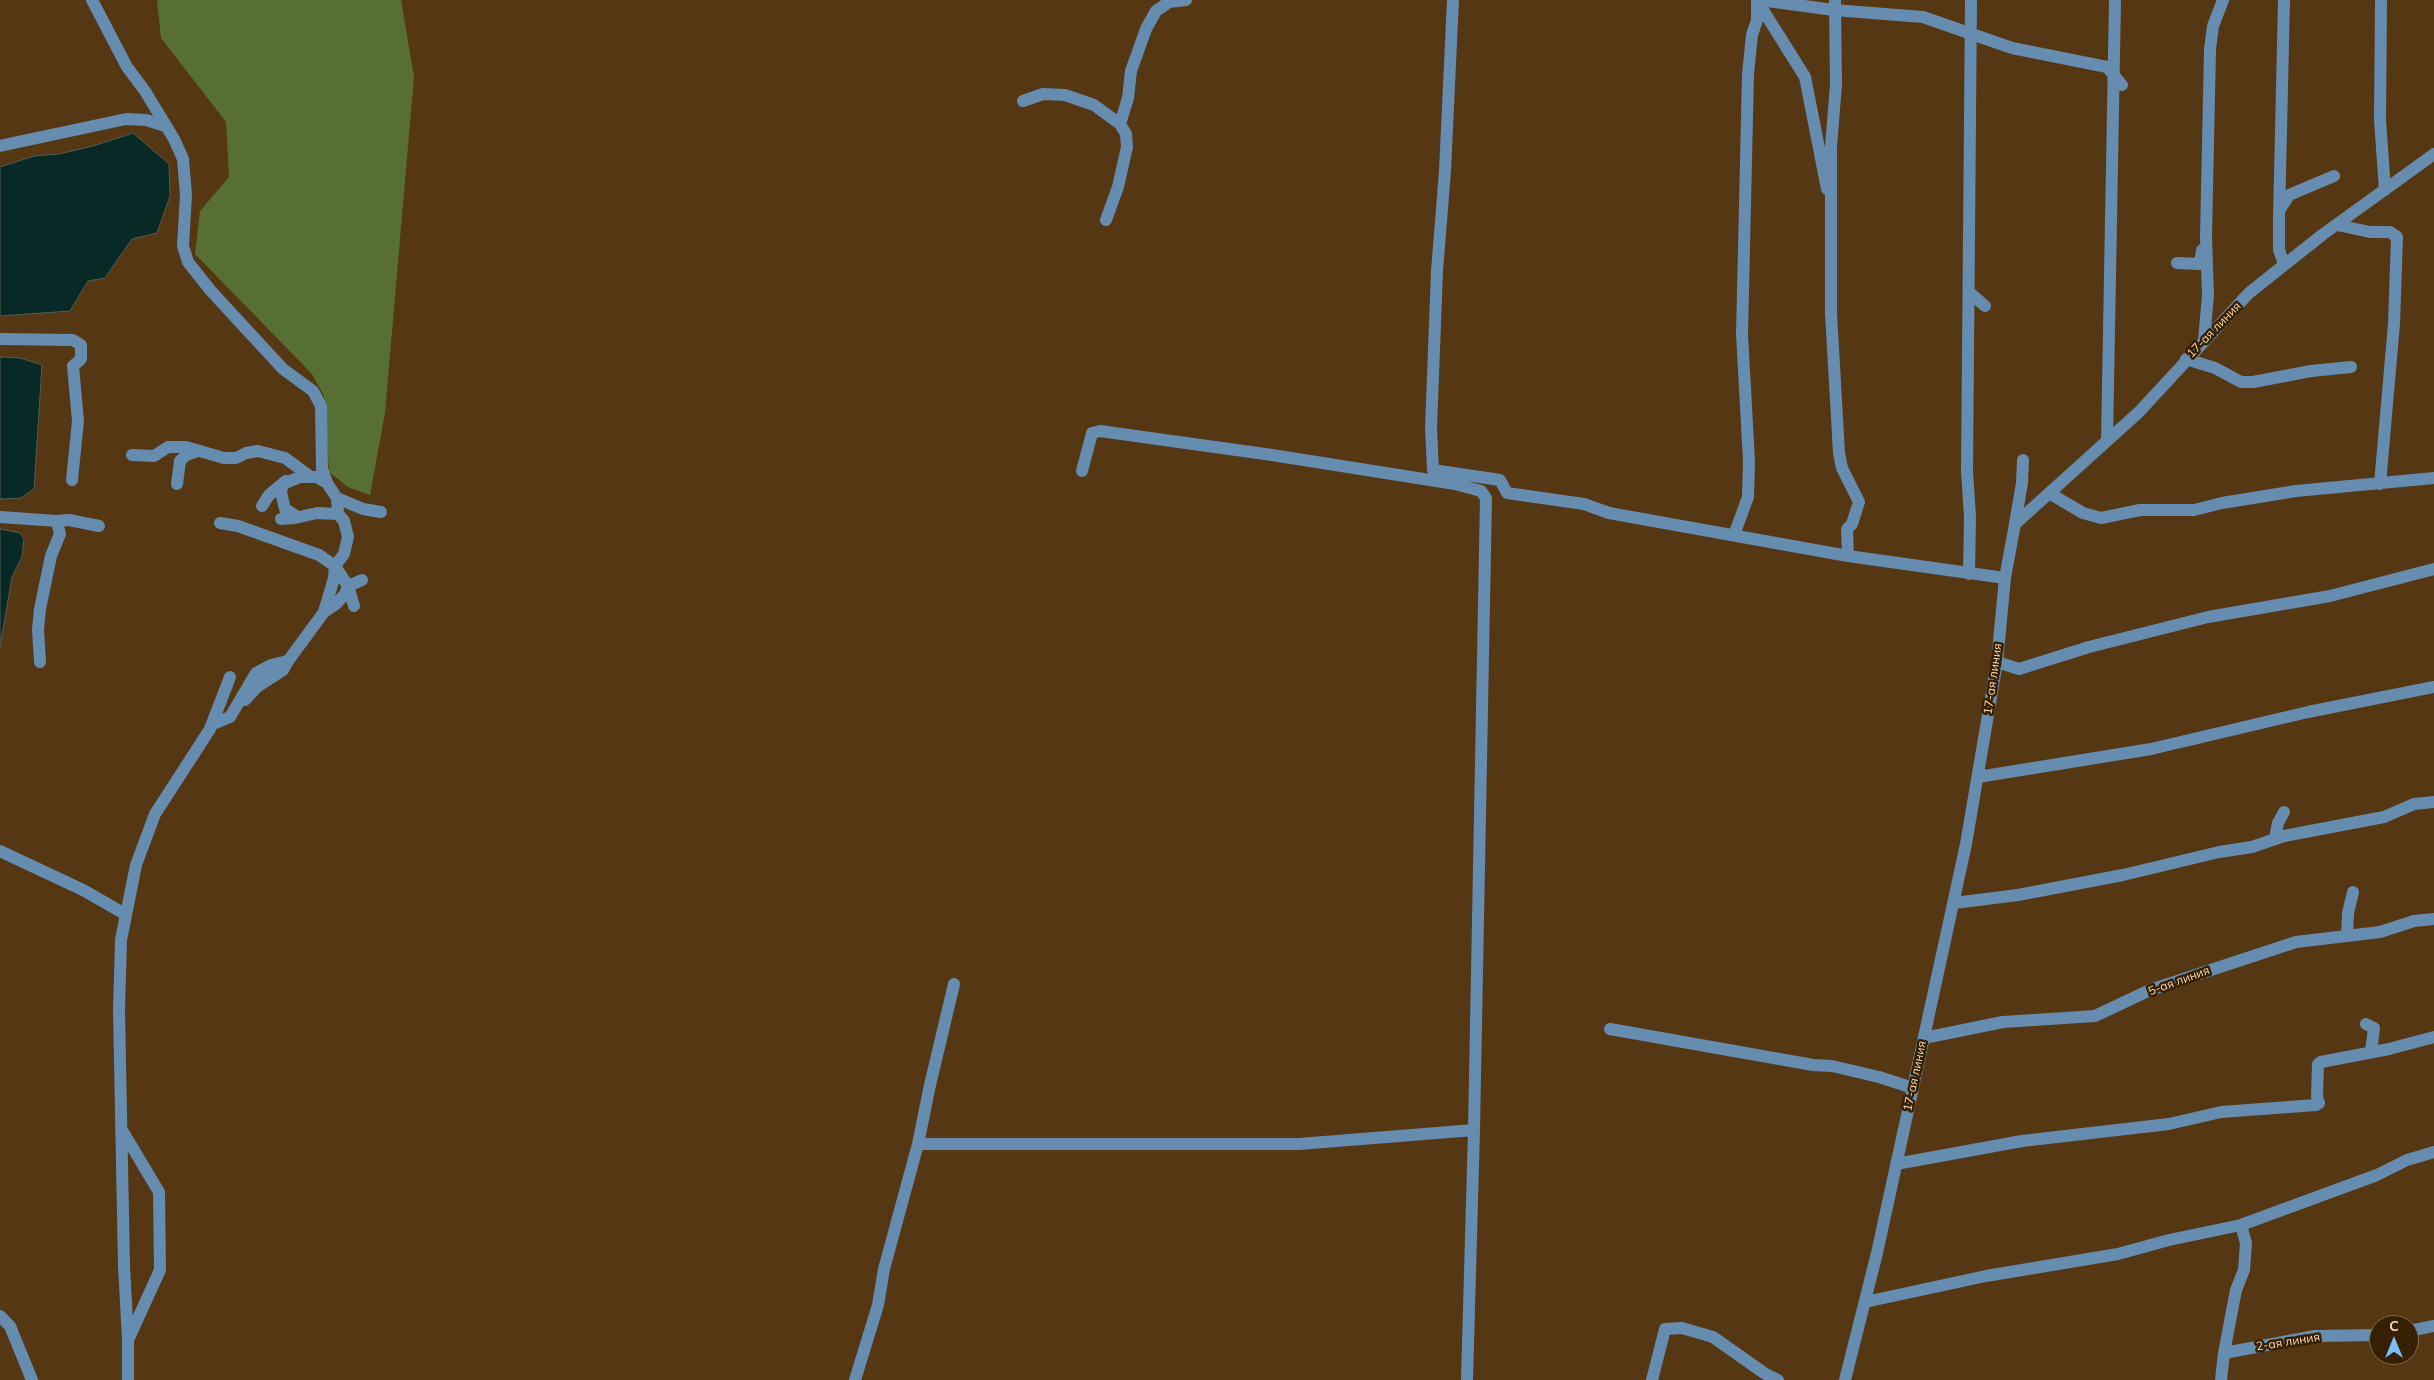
<!DOCTYPE html>
<meta charset="utf-8">
<style>
body{margin:0}
#map{position:relative;width:2434px;height:1380px;overflow:hidden;background:#553713;font-family:Mulish,sans-serif}
canvas{display:block}
.north{position:absolute;left:2369px;top:1315px;width:50px;height:50px;box-sizing:border-box;background:#361f03;border:1px solid #846a4c;border-radius:50%;rotate:0deg;font-size:14px;font-weight:700;line-height:20px;text-align:center;color:#f9daba}
.north::after{content:'';display:block;margin:auto;width:18px;height:22px;background:#7dbef9;clip-path:polygon(50% 0,100% 100%,50% 72%,0 100%)}
</style>
<div id="map">
<canvas width="2434" height="1380"></canvas>
<div class="north">С</div>
</div>
<script>
const ctx = document.querySelector('canvas').getContext('2d');
ctx.lineJoin = 'round';
function fill(path, color) { ctx.fillStyle = color; ctx.fill(path, 'evenodd'); }
const shape = rows => new Path2D(rows.map(r => 'M' + r).join(''));
function trace(path, color, width, dash) { ctx.strokeStyle = color; ctx.lineWidth = width; ctx.lineCap = dash ? 'butt' : 'round'; ctx.setLineDash(dash || []); ctx.stroke(path); }
function label(font, color, halo, rows, align = 'center') {
  ctx.font = font + ' Mulish,sans-serif'; ctx.lineWidth = 5; ctx.setLineDash([]); ctx.textBaseline = 'middle'; ctx.strokeStyle = halo; ctx.fillStyle = color; for (const [text, x, y, turn = 0] of rows) {
    ctx.save(); ctx.translate(x, y); ctx.rotate((+turn || 0) * Math.PI / 180); ctx.textAlign = isNaN(turn) ? turn : align; if (halo) ctx.strokeText(text, 0, 0); ctx.fillText(text, 0, 0); ctx.restore();
  }
}
fill(shape([
 [157,0,401,0,414,77,385,413,370,495,348,487,329,472,324,396,312,374,195,254,200,211,229,177,226,122,161,38]
]), '#576f32');
const water = shape([
 [133,133,169,164,170,196,157,233,132,239,105,278,88,281,70,311,0,316,0,167,34,156,59,154,93,146,133,133],
 [0,357,20,358,42,365,34,489,21,498,0,499,0,357],
 [0,529,20,533,24,539,22,557,12,577,0,647,0,529]
]);
fill(water, '#092926');
trace(water, '#515e52', 1);
trace(shape([
 [92,0,127,67,145,91,174,139,183,159,186,195,183,246,188,262,211,291,283,369,313,391,321,406,322,469,327,483],
 [1453,0,1445,171,1437,271,1431,428,1433,470,1500,480,1507,493,1584,504,1609,513,1848,556,2005,578],
 [1760,0,1834,10,1923,17,2012,48,2107,67,2122,85],
 [1835,0,1836,84,1831,147,1831,313,1839,453,1842,468,1859,502,1852,524,1847,529,1848,556],
 [2284,0,2279,218,2279,250,2284,264],
 [2381,0,2380,120,2385,190],
 [1758,2,1805,77,1827,189],
 [1023,101,1043,94,1065,95,1094,105,1120,124,1126,134,1127,147,1118,187,1106,220],
 [1120,124,1128,98,1131,71,1146,29,1156,11,1169,2,1186,0],
 [0,146,126,119,146,120,165,126],
 [2279,211,2289,195,2334,176],
 [2337,225,2370,232,2390,232,2397,237,2394,324,2380,484],
 [2177,263,2200,264,2202,250],
 [1969,292,1985,306],
 [0,339,73,340,81,345,81,359,73,366,78,421,72,480],
 [2204,340,2208,295,2206,237,2210,49,2213,26,2223,0],
 [2186,359,2215,368,2241,382,2253,382,2311,371,2351,367],
 [2107,441,2115,0],
 [132,455,154,456,168,447,186,447,224,458,236,458,246,453,258,451,285,458,311,477],
 [1082,471,1092,433,1100,431,1272,455,1455,484,1481,491,1486,498,1474,1130,1467,1380],
 [177,484,180,461,186,455,198,451],
 [2049,493,2083,513,2101,518,2140,510,2194,510,2222,503,2296,491,2434,478],
 [337,498,363,509,381,512],
 [262,506,269,495,286,481],
 [0,517,57,521,60,534,51,556,40,609,38,629,40,662],
 [298,517,285,509,281,492,283,484,300,477,317,477,327,483,337,498,338,514],
 [281,519,295,518,317,513,338,514,344,521,348,537,344,554,335,566,348,586,345,594,336,604,324,612],
 [57,521,69,520,99,526],
 [2015,524,2022,483,2023,460],
 [1734,535,1748,497,1749,461,1742,334,1748,74,1752,35,1757,20,1757,0],
 [1969,574,1970,517,1967,471,1971,0],
 [354,606,348,586,362,580],
 [1997,662,2019,669,2089,647,2208,617,2330,596,2434,569],
 [245,700,257,687,283,670,288,661],
 [213,724,230,717,256,673,271,665,288,661,324,612,334,578,335,566,319,555,238,526,220,523],
 [1978,777,2151,749,2308,712,2434,687],
 [2275,838,2278,823,2284,812],
 [0,851,83,890,125,914],
 [1954,903,2018,895,2123,875,2219,852,2252,847,2284,836,2384,817,2414,804,2434,802],
 [2347,936,2348,913,2353,892],
 [2366,1024,2374,1028,2371,1052],
 [1610,1029,1813,1065,1832,1066,1879,1077,1913,1088],
 [1924,1038,2003,1022,2095,1016,2150,990,2296,942,2380,932,2414,921,2434,919],
 [122,1130,159,1192,160,1270,129,1338],
 [918,1144,1299,1144,1474,1130],
 [1896,1164,2022,1141,2169,1124,2221,1112,2316,1105,2319,1103,2317,1097,2318,1064,2321,1062,2389,1049,2434,1037],
 [1865,1302,1986,1276,2118,1254,2169,1240,2241,1225,2377,1175,2407,1160,2434,1152],
 [0,1316,10,1326,32,1380],
 [2409,1331,2434,1326],
 [2224,1353,2236,1290,2244,1270,2246,1243,2241,1225],
 [128,1380,128,1340,124,1266,119,1010,121,940,136,865,155,814,210,729,230,677],
 [855,1380,878,1305,884,1269,918,1144,930,1085,954,984],
 [1652,1380,1665,1329,1682,1328,1713,1337,1764,1373,1778,1380],
 [1845,1380,1877,1253,1966,844,1997,662,2005,578,2015,524,2139,412,2249,293,2322,235,2434,154],
 [2221,1380,2224,1353,2315,1336,2379,1335]
]), '#668cb0', 12);
label('12px', '#f9daba', '#361f03', [
 ["17-ая линия",2214,330,-46],
 ["17-ая линия",1993,679,-82],
 ["5-ая линия",2179,981,-20],
 ["17-ая линия",1915,1076,-78],
 ["2-ая линия",2288,1342,-9]
]);
</script>
